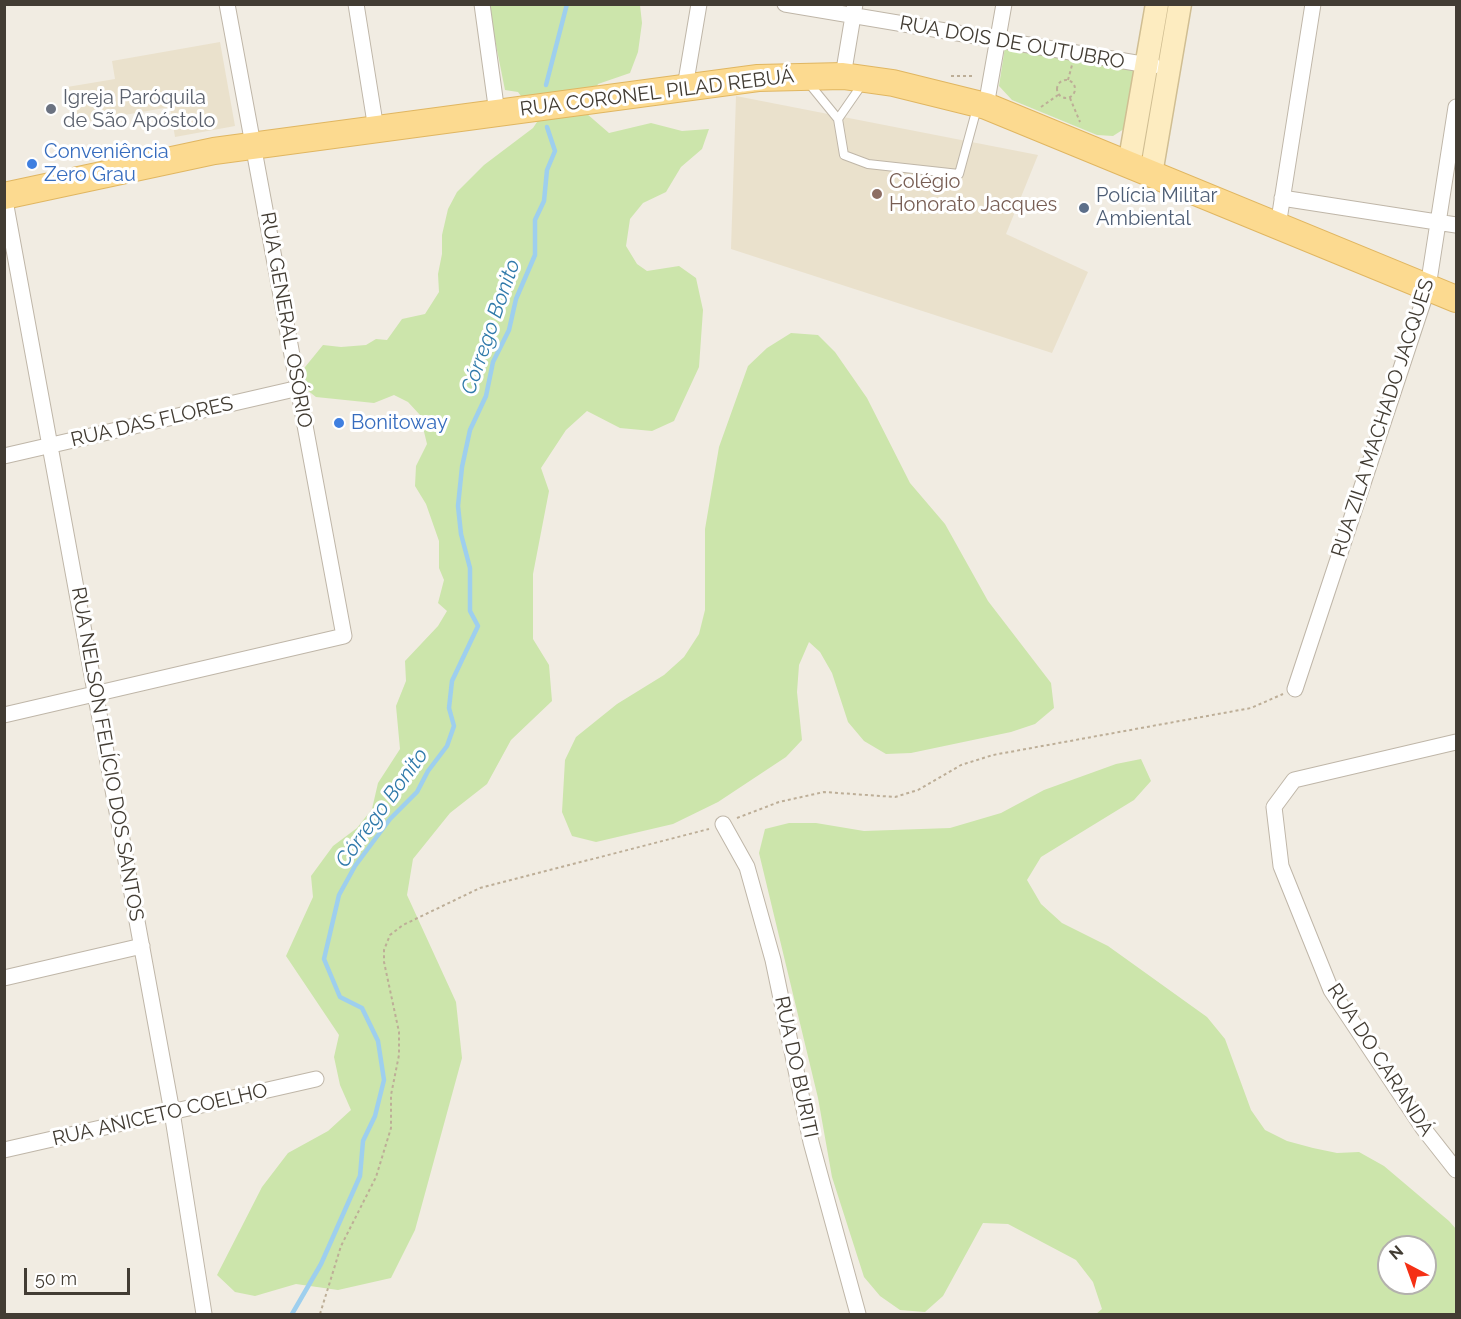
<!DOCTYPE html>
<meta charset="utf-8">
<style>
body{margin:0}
#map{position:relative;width:1461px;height:1319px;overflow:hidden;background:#f1ece2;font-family:Raleway,sans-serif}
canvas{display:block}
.frame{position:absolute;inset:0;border:6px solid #423c33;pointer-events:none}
.north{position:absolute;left:1377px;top:1235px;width:60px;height:60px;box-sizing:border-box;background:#fff;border:2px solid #b3b1ad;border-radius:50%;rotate:319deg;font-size:16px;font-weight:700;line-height:24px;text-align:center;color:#423c33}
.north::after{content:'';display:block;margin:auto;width:21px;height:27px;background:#f53015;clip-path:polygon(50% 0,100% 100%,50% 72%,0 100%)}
.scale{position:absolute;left:24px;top:1268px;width:106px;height:27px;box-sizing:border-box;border:3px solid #423c33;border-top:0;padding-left:8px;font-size:18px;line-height:21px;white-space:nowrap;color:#423c33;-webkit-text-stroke:4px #fff;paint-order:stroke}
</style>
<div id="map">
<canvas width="1461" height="1319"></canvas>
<div class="frame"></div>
<div class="north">N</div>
<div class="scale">50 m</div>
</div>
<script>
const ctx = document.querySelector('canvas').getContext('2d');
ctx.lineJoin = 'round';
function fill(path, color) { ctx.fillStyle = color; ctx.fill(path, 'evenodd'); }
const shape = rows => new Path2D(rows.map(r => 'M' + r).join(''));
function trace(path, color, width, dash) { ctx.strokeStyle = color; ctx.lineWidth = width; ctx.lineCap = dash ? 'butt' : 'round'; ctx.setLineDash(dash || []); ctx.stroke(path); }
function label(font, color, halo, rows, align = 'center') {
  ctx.font = font + ' Raleway,sans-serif'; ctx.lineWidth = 6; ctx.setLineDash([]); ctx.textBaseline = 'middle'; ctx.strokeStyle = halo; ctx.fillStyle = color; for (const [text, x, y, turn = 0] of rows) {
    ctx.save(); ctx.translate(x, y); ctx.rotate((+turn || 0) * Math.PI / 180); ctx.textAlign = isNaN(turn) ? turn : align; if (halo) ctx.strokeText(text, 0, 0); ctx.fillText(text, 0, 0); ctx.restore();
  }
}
fill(shape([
 [220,42,235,126,175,137,170,107,73,124,67,87,115,79,112,61],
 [736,96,1038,155,1006,234,1088,272,1052,353,731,249]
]), '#eae1cc');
fill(shape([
 [486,5,640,5,642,23,638,52,630,73,598,84,592,97,527,104,518,92,505,90,494,35,487,21],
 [1005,47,1139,70,1127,127,1113,136,1097,135,1012,100,999,86],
 [579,107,609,133,651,123,682,131,709,129,702,149,681,167,666,192,643,203,630,219,626,246,637,264,647,271,679,266,696,278,703,310,699,367,674,421,652,431,620,428,587,411,566,430,541,468,549,491,533,574,533,639,549,665,552,701,511,740,487,784,450,813,413,859,407,895,456,1002,462,1058,415,1230,391,1278,338,1290,296,1284,255,1296,235,1292,217,1275,262,1187,288,1153,328,1131,351,1110,340,1085,334,1057,339,1035,286,956,313,897,311,876,333,846,357,828,372,809,378,783,400,749,396,706,406,681,405,661,438,626,447,611,438,603,444,580,439,568,439,541,426,504,415,486,416,466,427,444,420,415,408,402,394,395,374,403,316,397,307,390,301,372,323,345,341,347,366,345,376,339,387,340,402,319,425,314,439,292,438,274,442,254,442,235,448,209,457,192,484,165,533,128,545,110],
 [791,333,818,335,835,352,867,398,910,483,945,524,988,601,1051,683,1054,708,1035,724,1011,732,911,753,886,754,864,741,848,722,832,673,820,652,809,642,799,665,797,692,802,740,786,757,718,802,673,824,596,842,572,836,562,812,565,760,576,737,617,704,664,675,684,657,699,634,705,610,705,529,719,447,748,366,767,348],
 [1141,759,1151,781,1134,800,1041,857,1027,880,1041,904,1062,923,1108,946,1207,1017,1225,1039,1251,1110,1265,1130,1287,1141,1313,1148,1337,1153,1359,1152,1384,1166,1449,1221,1456,1229,1456,1314,1096,1314,1102,1309,1093,1282,1076,1260,1008,1224,983,1223,943,1296,925,1312,900,1310,880,1296,864,1277,832,1177,818,1098,759,853,765,829,789,823,816,823,864,831,950,828,1001,813,1044,790,1116,764],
 [1389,1247,1425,1247,1425,1283,1389,1283]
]), '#cce5ab');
trace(shape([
 [546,85,567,4],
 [292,1314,321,1264,360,1176,363,1141,375,1116,384,1080,378,1041,362,1008,340,997,324,959,339,895,355,866,390,819,417,792,428,771,447,746,454,726,449,708,452,681,478,626,470,611,470,568,461,534,458,506,462,467,470,430,486,396,493,362,509,330,516,299,535,255,535,220,544,201,547,170,555,151,547,127]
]), '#9ecfee', 4.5);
const lane = shape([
 [807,81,838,119,844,155,868,164,959,174,977,108],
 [838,119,863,83]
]);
const street = shape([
 [356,4,376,129],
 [482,4,497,113],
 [785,4,1154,66],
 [843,76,855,4],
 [685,87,699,4],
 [986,106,1004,4],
 [4,195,172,1112,204,1314],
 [1282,198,1456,225],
 [1278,226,1313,4],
 [4,456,299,388],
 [1295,689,1428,287,1456,107],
 [4,715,344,636,227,4],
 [1456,742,1294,780,1274,807,1281,866,1331,990,1423,1128,1456,1170],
 [723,824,747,867,773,960,811,1142,858,1314],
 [4,978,142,946],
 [4,1150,316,1079]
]);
const secondary = shape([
 [1129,165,1157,4],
 [1151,174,1180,4]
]);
const primary = shape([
 [4,196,214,151,758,78,843,76,893,83,986,106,1456,299]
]);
trace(lane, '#bfb6a8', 10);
trace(street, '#bfb6a8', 17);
trace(secondary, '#d0be92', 25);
trace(primary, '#e0b661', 28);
trace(shape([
 [951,76,975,76],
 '1057 89a9 9 0 1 1 18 0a9 9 0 1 1-18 0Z',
 [1068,80,1072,65],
 [1070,98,1080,122],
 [1041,107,1058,95],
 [737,818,779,802,824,792,895,797,918,790,961,765,993,755,1251,708,1283,694],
 [320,1314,341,1246,376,1177,391,1128,391,1095,399,1055,399,1032,384,962,384,950,390,935,403,925,480,888,709,829]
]), '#bdae97', 2, [3, 3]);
trace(lane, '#fff', 8);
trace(street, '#fff', 15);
trace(secondary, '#fdecc0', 22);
trace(primary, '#fcda90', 26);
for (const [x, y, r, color] of [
 [51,109,6,"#6b7280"],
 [32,164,6,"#3f7fe0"],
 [877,194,6,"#8d6e63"],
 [1084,208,6,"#5c6f8a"],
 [339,423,6,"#3f7fe0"]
]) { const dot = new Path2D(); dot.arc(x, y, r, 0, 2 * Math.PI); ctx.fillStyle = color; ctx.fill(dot); trace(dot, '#fff', 2); }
label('20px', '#423c33', '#fff', [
 ["RUA DOIS DE OUTUBRO",1012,43,10],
 ["RUA CORONEL PILAD REBUÁ",657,93,-7],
 ["RUA GENERAL OSÓRIO",286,320,80],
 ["RUA ZILA MACHADO JACQUES",1383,418,-72],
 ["RUA DAS FLORES",152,422,-13],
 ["RUA NELSON FELÍCIO DOS SANTOS",107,754,80],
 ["RUA DO CARANDÁ",1380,1060,57],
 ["RUA DO BURITI",796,1067,78],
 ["RUA ANICETO COELHO",160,1115,-13]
]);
label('20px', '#5b616d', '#fff', [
 ["Igreja Paróquila",63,98],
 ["de São Apóstolo",63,121]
], 'left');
label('20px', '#366cbe', '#fff', [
 ["Conveniência",44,152],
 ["Zero Grau",44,175],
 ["Bonitoway",351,423]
], 'left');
label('20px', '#785e54', '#fff', [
 ["Colégio",889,182],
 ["Honorato Jacques",889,205]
], 'left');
label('20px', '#4e5e75', '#fff', [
 ["Polícia Militar",1096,196],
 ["Ambiental",1096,219]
], 'left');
label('italic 21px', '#307aaa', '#fff', [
 ["Córrego Bonito",491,327,-71],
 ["Córrego Bonito",382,808,-54]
]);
</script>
